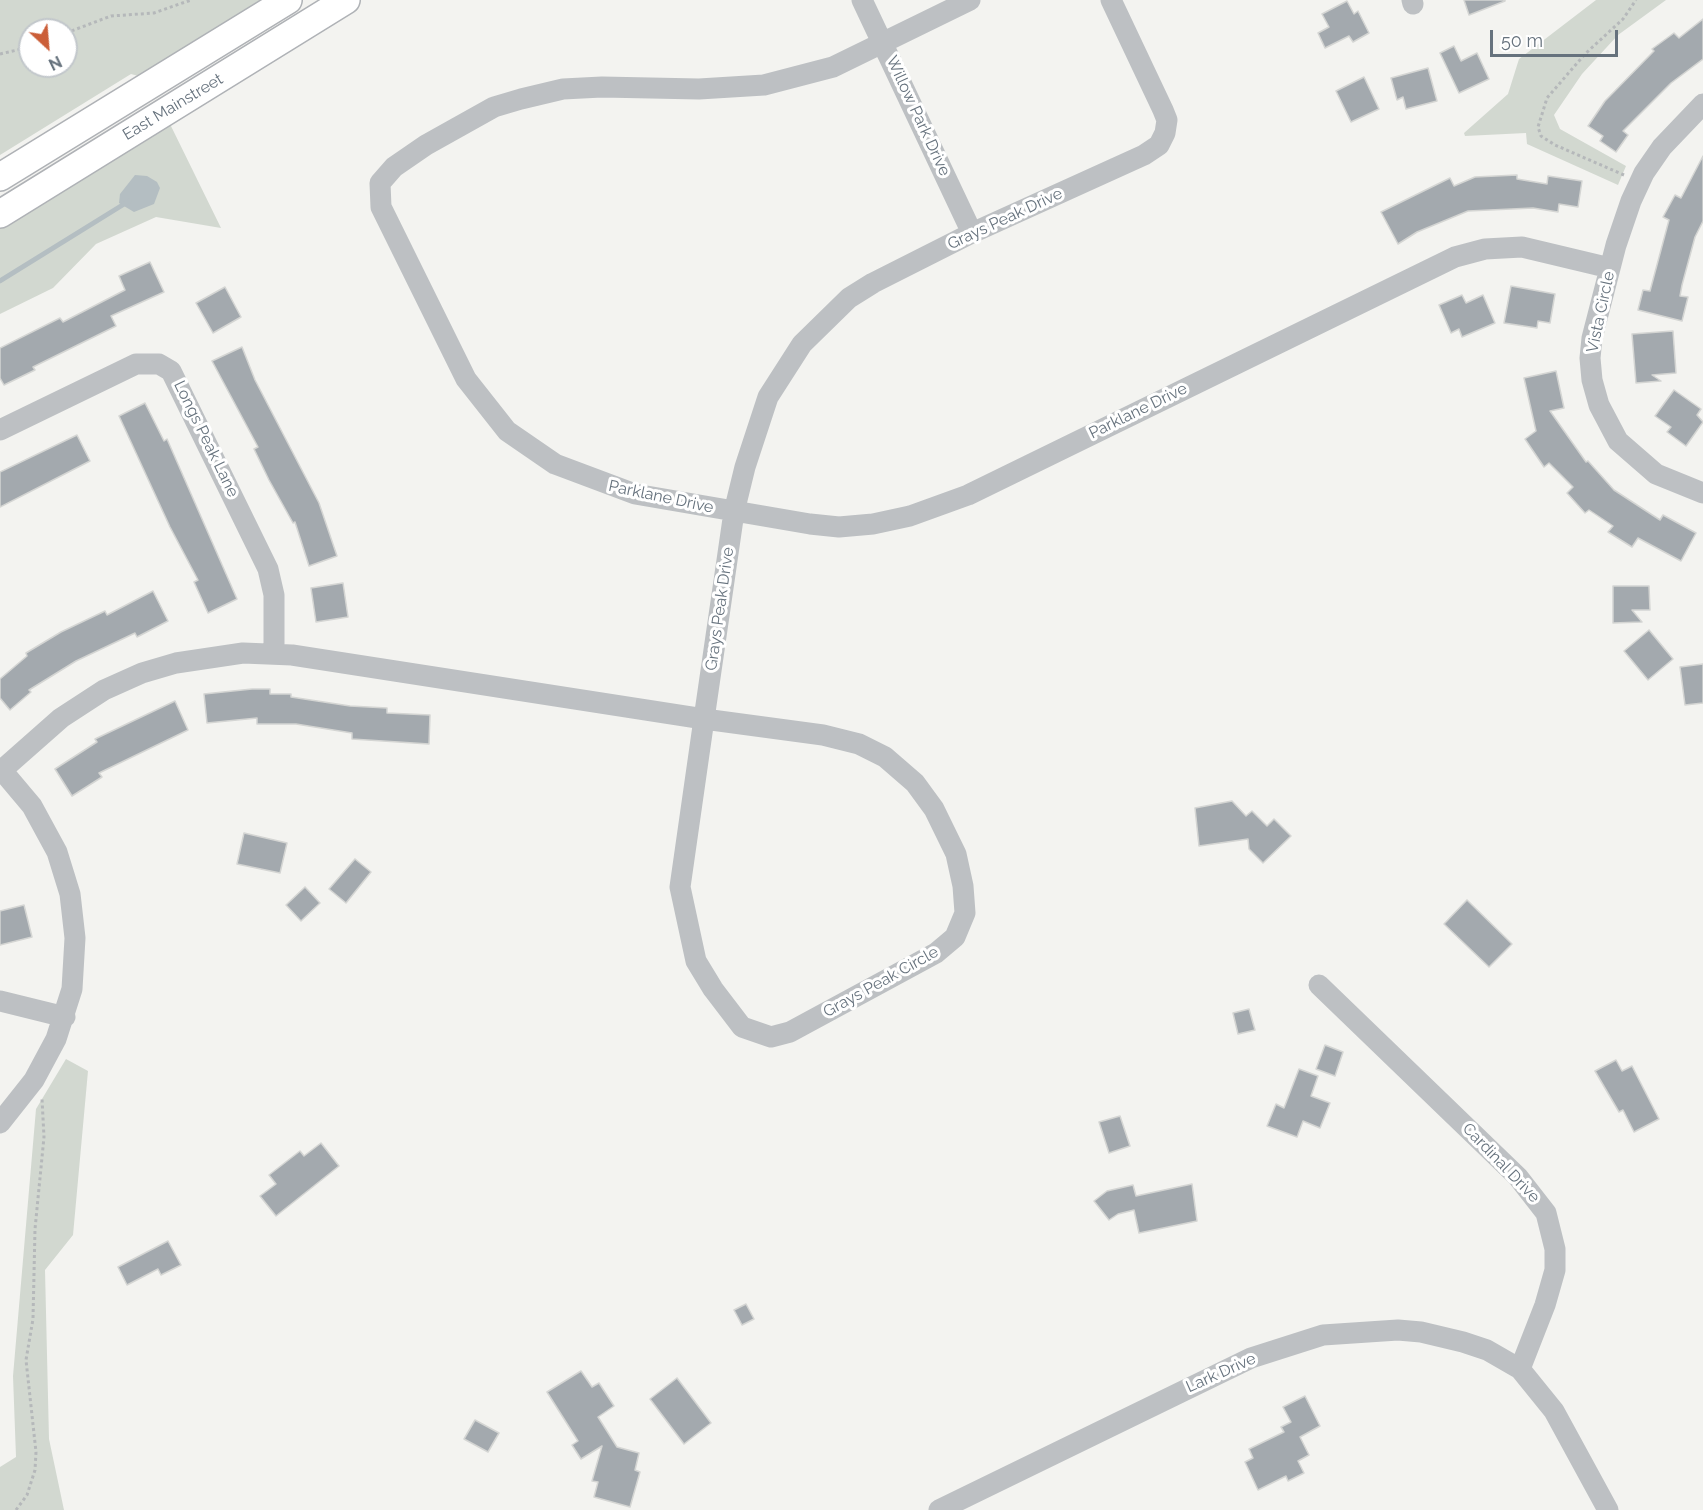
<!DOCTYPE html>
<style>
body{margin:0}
#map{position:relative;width:1703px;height:1510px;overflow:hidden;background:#f3f3f0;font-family:Raleway,sans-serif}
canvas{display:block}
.north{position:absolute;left:18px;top:18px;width:60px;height:60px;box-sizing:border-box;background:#fff;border:2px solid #c2c7cb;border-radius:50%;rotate:154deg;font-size:16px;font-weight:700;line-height:24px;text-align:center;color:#66727d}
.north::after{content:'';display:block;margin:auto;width:21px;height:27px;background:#cb5e38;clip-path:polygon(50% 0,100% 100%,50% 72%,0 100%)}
.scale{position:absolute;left:1490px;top:30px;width:128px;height:27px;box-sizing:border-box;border:3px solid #66727d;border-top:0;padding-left:8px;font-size:18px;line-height:21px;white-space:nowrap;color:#66727d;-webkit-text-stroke:4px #fff;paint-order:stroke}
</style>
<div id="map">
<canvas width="1703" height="1510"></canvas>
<div class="north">N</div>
<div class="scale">50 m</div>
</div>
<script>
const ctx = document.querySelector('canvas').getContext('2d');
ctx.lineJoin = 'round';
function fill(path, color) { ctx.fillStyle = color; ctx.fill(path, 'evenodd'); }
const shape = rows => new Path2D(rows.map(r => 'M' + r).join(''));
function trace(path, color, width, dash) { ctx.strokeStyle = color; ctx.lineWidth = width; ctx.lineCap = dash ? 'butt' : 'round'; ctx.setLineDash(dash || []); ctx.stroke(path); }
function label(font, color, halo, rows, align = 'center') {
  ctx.font = font + ' Raleway,sans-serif'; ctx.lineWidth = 6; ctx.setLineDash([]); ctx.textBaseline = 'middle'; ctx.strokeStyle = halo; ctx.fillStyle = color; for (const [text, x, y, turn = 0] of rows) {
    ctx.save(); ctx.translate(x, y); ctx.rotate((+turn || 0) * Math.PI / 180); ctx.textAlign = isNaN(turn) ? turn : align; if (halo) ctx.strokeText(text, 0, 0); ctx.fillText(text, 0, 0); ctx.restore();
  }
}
fill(shape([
 [0,0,267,0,142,77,131,74,0,155],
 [30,30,66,30,66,66,30,66],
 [1596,0,1666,0,1618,35,1582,74,1554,115,1560,129,1626,166,1618,185,1527,144,1526,133,1465,136,1464,133,1508,94,1519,59],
 [169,122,221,228,156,217,96,244,53,288,0,314,0,228],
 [66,1059,88,1071,73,1235,45,1270,49,1439,64,1510,0,1510,0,1467,16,1457,13,1376,36,1109]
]), '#d2d8d0');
fill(shape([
 [135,175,147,176,157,182,160,188,154,204,134,212,119,203,120,194]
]), '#b4bec2');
trace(shape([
 [0,281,129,201]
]), '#b4bec2', 5);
const building = shape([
 [1464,0,1505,0,1505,1,1469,15,1464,0],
 [1347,1,1354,14,1358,11,1369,33,1353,42,1349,36,1325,48,1318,33,1329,27,1322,14,1347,1],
 [1703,19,1703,59,1671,83,1623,131,1628,135,1616,152,1600,141,1603,136,1588,126,1605,101,1654,51,1652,49,1674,33,1679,38,1703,19],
 [1454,46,1461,61,1477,53,1489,79,1459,93,1440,53,1454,46],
 [1428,68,1437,101,1406,109,1403,97,1397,100,1391,78,1428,68],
 [1364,77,1379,109,1351,122,1336,91,1364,77],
 [1703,156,1703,221,1695,237,1682,285,1680,296,1688,297,1682,321,1638,310,1643,290,1650,291,1669,220,1663,217,1675,195,1681,198,1703,156],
 [1517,175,1517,179,1547,184,1548,176,1582,181,1578,207,1559,204,1558,212,1533,208,1468,211,1417,232,1398,244,1381,212,1450,178,1454,186,1475,177,1517,175],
 [150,262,164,292,111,316,116,326,33,367,35,370,4,385,0,378,0,348,60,318,63,322,125,290,119,276,150,262],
 [1511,286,1555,294,1550,323,1538,321,1537,328,1504,323,1511,286],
 [225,287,241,317,213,333,196,303,225,287],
 [1462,295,1466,303,1483,295,1495,323,1462,337,1459,329,1451,333,1439,305,1462,295],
 [1673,331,1676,373,1652,375,1661,381,1636,383,1632,334,1673,331],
 [242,347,255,380,319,503,337,556,309,566,295,522,293,523,269,480,254,449,258,447,212,361,242,347],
 [1556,371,1564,408,1550,411,1586,462,1588,461,1614,490,1660,520,1663,515,1696,533,1681,561,1638,538,1632,547,1608,532,1613,526,1589,510,1585,513,1567,493,1573,487,1549,463,1544,467,1525,439,1536,431,1524,378,1556,371],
 [1674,390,1701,409,1697,415,1703,422,1686,446,1667,432,1671,427,1655,416,1674,390],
 [145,403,164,441,167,439,237,599,208,613,194,582,198,580,170,527,119,416,145,403],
 [77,435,90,461,0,507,0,472,77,435],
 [343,583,348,617,316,622,311,588,343,583],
 [1649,586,1650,610,1632,610,1642,622,1613,623,1613,586,1649,586],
 [153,591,168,621,137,637,135,633,76,661,29,690,31,692,10,710,0,698,0,679,27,656,26,653,61,632,105,611,107,615,153,591],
 [1649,630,1673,659,1648,680,1624,651,1649,630],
 [1703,664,1703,703,1685,705,1680,667,1703,664],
 [252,689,270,689,270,694,291,694,291,697,350,706,387,708,387,713,430,715,429,744,352,739,352,733,296,724,257,724,257,718,207,723,204,694,252,689],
 [175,701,188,730,99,773,102,777,72,796,55,769,97,742,95,739,175,701],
 [1232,801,1246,816,1252,811,1267,826,1274,819,1291,836,1263,863,1249,849,1248,839,1199,846,1195,808,1232,801],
 [244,833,287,843,280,873,237,864,244,833],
 [355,859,371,872,346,903,329,889,355,859],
 [305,887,320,903,301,921,286,905,305,887],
 [1467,900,1512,944,1489,967,1444,924,1467,900],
 [24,905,32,937,0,945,0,911,24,905],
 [1249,1009,1255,1030,1238,1034,1233,1013,1249,1009],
 [1325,1045,1343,1052,1335,1076,1316,1069,1325,1045],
 [1616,1060,1622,1071,1632,1066,1659,1119,1634,1132,1623,1110,1619,1112,1595,1071,1616,1060],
 [1299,1069,1318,1076,1311,1096,1330,1103,1320,1128,1303,1121,1297,1137,1267,1126,1276,1104,1284,1108,1299,1069],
 [1120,1116,1130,1146,1109,1153,1099,1122,1120,1116],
 [321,1143,339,1166,276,1216,260,1196,276,1184,269,1175,300,1151,304,1156,321,1143],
 [1192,1184,1197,1221,1139,1233,1134,1210,1118,1214,1109,1220,1094,1201,1107,1191,1133,1185,1136,1196,1192,1184],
 [168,1241,181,1265,161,1275,158,1269,127,1285,118,1267,168,1241],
 [746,1304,754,1319,742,1325,734,1310,746,1304],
 [581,1371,592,1387,599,1383,614,1406,598,1417,617,1447,639,1453,635,1470,640,1472,630,1507,594,1497,598,1482,592,1481,602,1446,581,1459,572,1445,578,1441,547,1392,581,1371],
 [677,1378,711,1423,684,1444,650,1399,677,1378],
 [1305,1396,1320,1426,1300,1437,1309,1455,1298,1461,1304,1473,1288,1481,1286,1476,1258,1490,1245,1462,1253,1458,1249,1449,1284,1432,1281,1427,1291,1422,1283,1407,1305,1396],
 [475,1420,499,1433,488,1452,464,1439,475,1420]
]);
fill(building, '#a3a9ae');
trace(building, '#d4d5d3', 1.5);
const major = shape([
 [0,177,288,0],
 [0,214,346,0]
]);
trace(major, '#afb2b6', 30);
trace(shape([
 [66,33,111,16,154,13,191,0],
 [0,54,30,47],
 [1624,175,1555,145,1541,136,1538,127,1547,98,1585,54,1623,19,1636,0],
 [16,1510,27,1495,35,1470,36,1452,26,1360,33,1319,35,1229,44,1137,42,1099]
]), '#b5b8ba', 3, [3, 3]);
trace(shape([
 [862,0,972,233],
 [970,0,833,67,764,85,699,89,602,87,563,89,521,99,494,107,426,145,394,167,380,183,381,207,466,379,507,431,555,464,635,494,810,524,839,527,873,524,910,516,968,495,1455,257,1485,249,1522,247,1610,268],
 [1412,0,1413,4],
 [1703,104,1662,147,1644,173,1631,201,1616,245,1592,338,1590,358,1592,380,1599,405,1618,441,1656,474,1703,493],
 [0,430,136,364,159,364,171,371,268,569,274,595,274,653],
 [704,719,823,735,859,744,885,757,915,783,934,809,956,854,963,886,965,913,955,937,936,953,790,1032,771,1037,742,1027,713,989,696,961,680,887,704,719],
 [0,768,32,806,57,852,70,894,75,938,72,989,56,1039,34,1080,0,1123],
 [2,770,61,718,104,690,142,673,176,663,243,653,292,655,704,719,734,512,745,467,768,397,802,344,849,298,873,283,972,233,1144,155,1159,145,1165,133,1167,120,1163,110,1111,0],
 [1319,985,1518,1177,1546,1213,1555,1249,1555,1270,1545,1305,1520,1369],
 [0,1001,65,1017],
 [939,1510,1251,1358,1323,1335,1398,1330,1421,1332,1463,1342,1487,1350,1520,1369,1554,1411,1608,1510]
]), '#bdc0c3', 21);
trace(major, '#fff', 27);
label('16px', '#66727d', '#fff', [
 ["East Mainstreet",173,107,-31],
 ["Willow Park Drive",918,116,65],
 ["Grays Peak Drive",1005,219,-25],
 ["Vista Circle",1601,312,-78],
 ["Parklane Drive",1138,411,-26],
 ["Longs Peak Lane",206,439,64],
 ["Parklane Drive",661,497,12],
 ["Grays Peak Drive",720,609,-82],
 ["Grays Peak Circle",881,982,-29],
 ["Cardinal Drive",1501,1163,46],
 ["Lark Drive",1221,1373,-24]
]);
</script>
